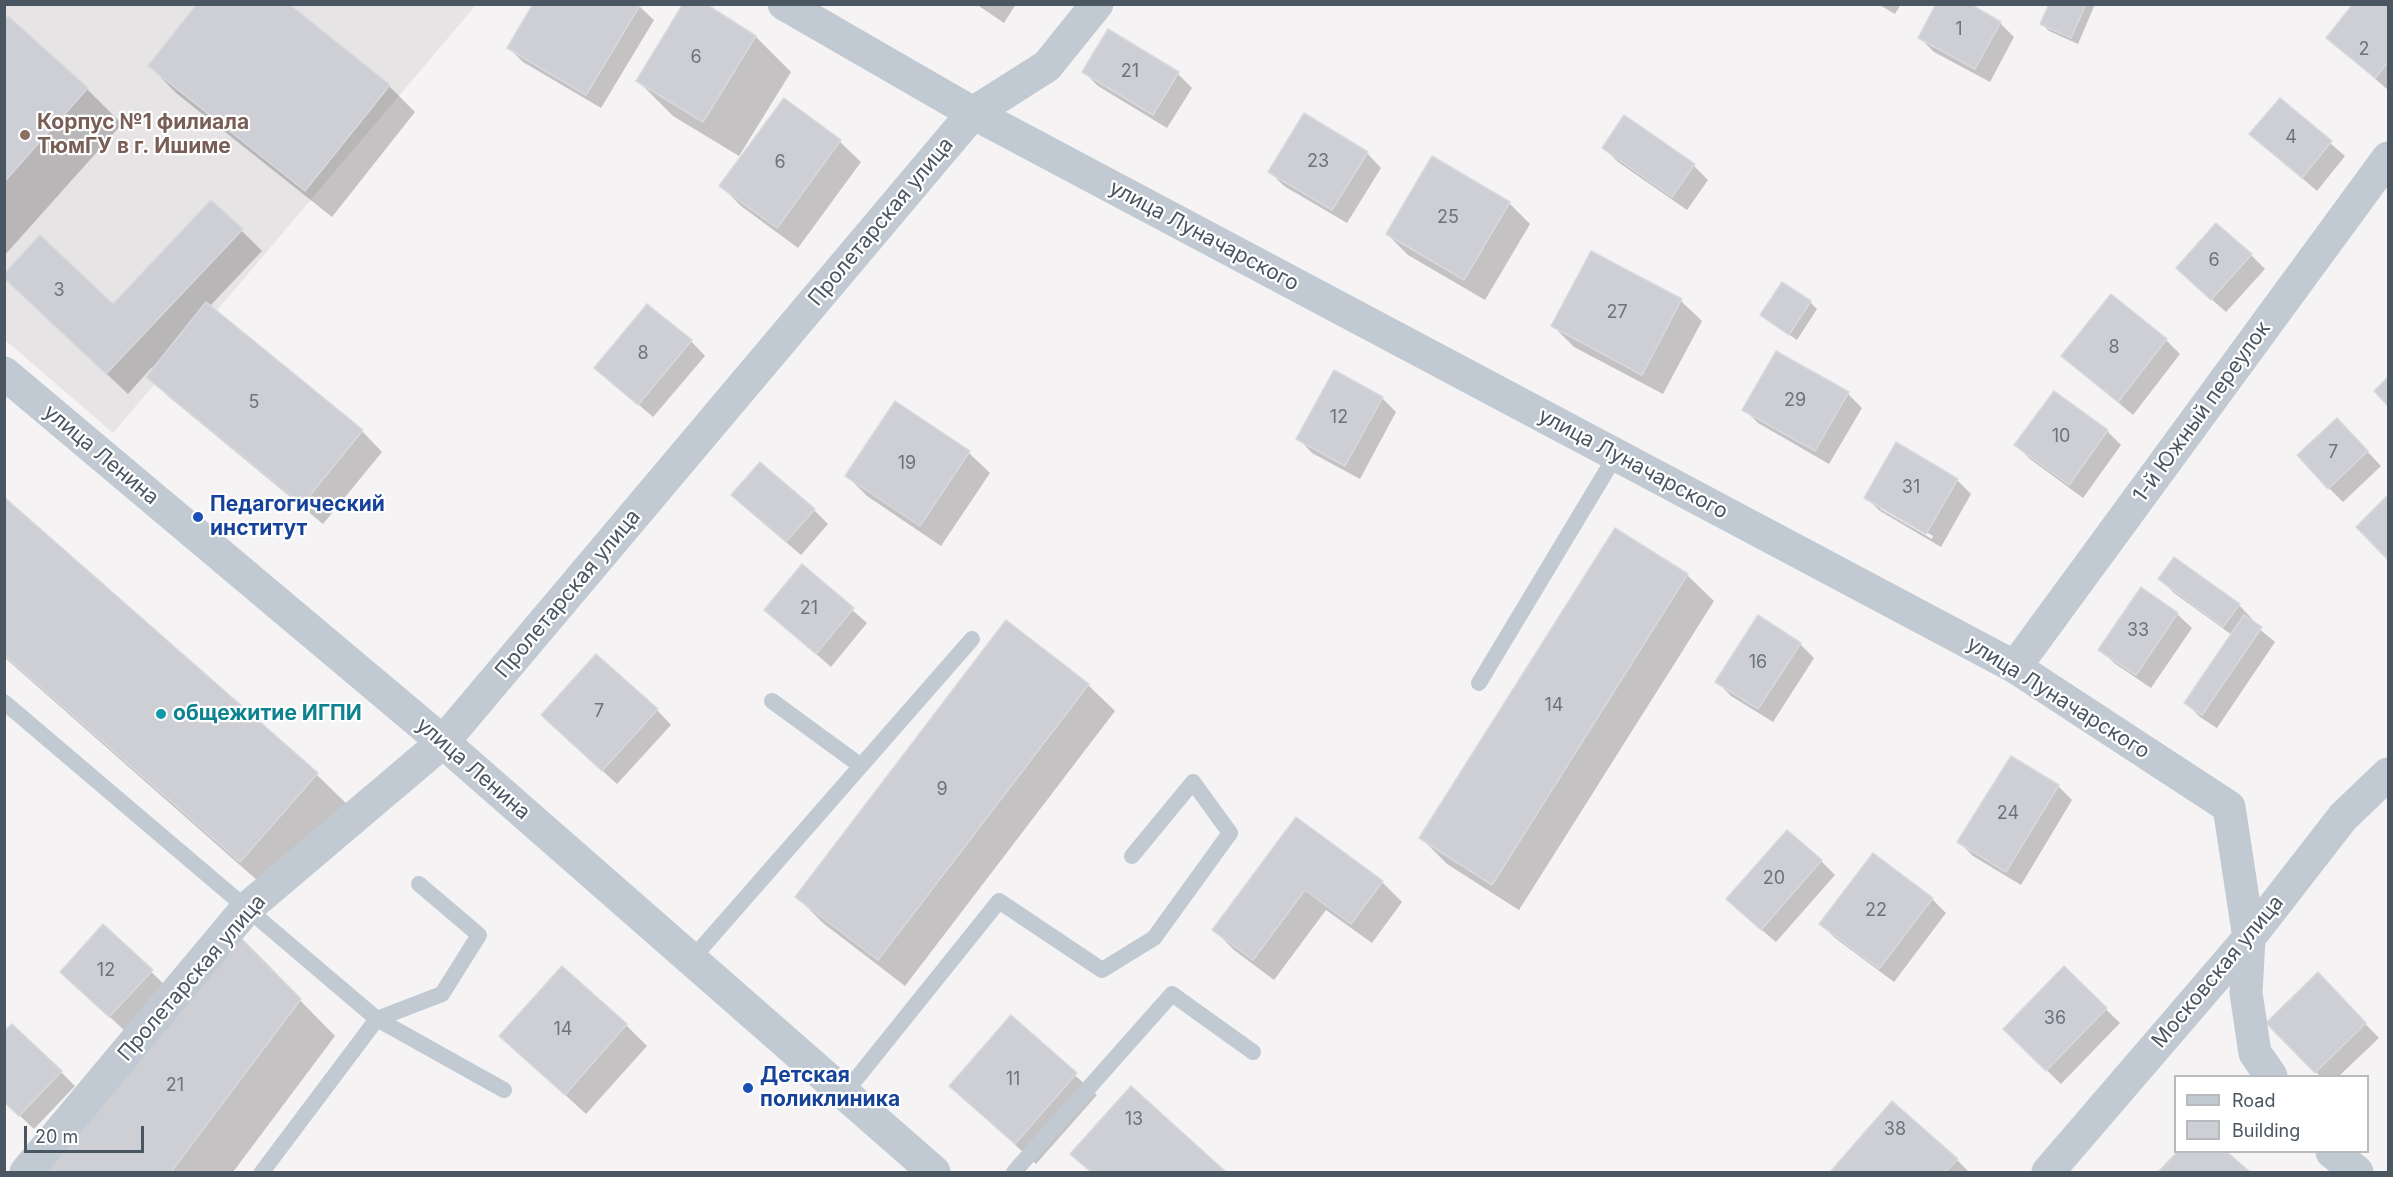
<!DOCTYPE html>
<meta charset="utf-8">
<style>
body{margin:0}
#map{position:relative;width:2393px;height:1177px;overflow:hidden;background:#f5f3f3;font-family:Inter,sans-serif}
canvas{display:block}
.frame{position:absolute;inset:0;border:6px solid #4a5661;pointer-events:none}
.legend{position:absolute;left:2174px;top:1075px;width:195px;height:78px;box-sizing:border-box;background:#fff;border:2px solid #b7bbc0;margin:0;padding:8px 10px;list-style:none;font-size:18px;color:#4a5661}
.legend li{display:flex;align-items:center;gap:12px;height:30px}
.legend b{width:30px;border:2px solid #b7bbc0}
.scale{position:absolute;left:24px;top:1126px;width:120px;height:27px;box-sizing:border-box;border:3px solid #4a5661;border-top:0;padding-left:8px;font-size:18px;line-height:21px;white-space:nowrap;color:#4a5661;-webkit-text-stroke:4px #fff;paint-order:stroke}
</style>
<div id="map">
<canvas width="2393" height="1177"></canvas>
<div class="frame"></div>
<ul class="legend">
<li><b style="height:8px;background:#c1cad2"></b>Road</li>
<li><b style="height:16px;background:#cdcfd5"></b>Building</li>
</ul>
<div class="scale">20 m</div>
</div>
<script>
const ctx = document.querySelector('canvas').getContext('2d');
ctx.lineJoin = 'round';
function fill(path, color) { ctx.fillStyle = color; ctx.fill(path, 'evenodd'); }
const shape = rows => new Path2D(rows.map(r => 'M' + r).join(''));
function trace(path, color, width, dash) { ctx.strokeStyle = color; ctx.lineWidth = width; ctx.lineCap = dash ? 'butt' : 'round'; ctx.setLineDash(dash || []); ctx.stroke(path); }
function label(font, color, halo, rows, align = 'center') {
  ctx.font = font + ' Inter,sans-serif'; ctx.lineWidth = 4.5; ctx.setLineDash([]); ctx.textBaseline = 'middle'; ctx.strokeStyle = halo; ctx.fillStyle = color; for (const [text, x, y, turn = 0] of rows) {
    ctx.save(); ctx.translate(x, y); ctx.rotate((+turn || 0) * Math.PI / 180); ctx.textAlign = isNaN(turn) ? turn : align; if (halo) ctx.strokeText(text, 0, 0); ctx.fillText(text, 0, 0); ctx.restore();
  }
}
fill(shape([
 [5,5,476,5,113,433,5,340]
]), '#e6e4e5');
fill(shape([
 [976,4,1016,4,1004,23],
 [1878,4,1901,4,1895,14],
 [2051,4,2095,4,2078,44,2049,31,2042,24],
 [2355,4,2388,4,2388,90,2328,38],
 [639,6,654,20,601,108,523,62,509,48],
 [8,19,87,89,122,124,4,256,4,22],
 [2000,23,2014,37,1990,82,1934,52,1920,38],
 [756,37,791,72,739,156,673,116,638,81],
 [150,66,389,86,415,112,332,217,176,93],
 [1084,72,1178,74,1192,88,1167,128,1098,86],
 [784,100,840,142,861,162,798,248,741,206,721,186],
 [2280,100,2345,156,2317,191,2251,134],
 [1604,148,1694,166,1708,180,1687,210,1618,162],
 [1367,153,1381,168,1347,223,1284,186,1270,172],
 [1509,203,1530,224,1485,300,1408,255,1387,234],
 [241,230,262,251,209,307,362,431,382,452,323,524,169,397,148,377,154,369,152,367,128,394,25,297,113,307],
 [1592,253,1681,301,1702,321,1663,394,1574,347,1553,326],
 [2251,255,2265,269,2226,312,2192,282],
 [2111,296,2166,340,2180,354,2133,415,2063,356],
 [1810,302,1817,309,1797,340,1762,315],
 [691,341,705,356,653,417,596,368],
 [1848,394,1862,408,1829,464,1758,423,1744,409],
 [1382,398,1396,412,1360,479,1312,453,1298,438],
 [895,403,969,453,990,473,941,546,867,496,847,476],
 [2107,431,2121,445,2083,498,2030,459,2016,445],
 [2351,434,2381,466,2343,502,2329,488],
 [1957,480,1971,494,1941,547,1880,511,1866,497],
 [1880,505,1933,536,1932,539,1880,509],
 [2388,497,2388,558,2358,527],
 [4,499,317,775,352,809,275,896,4,657],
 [747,509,814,510,828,524,801,555],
 [803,567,867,623,831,667,766,610],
 [1687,575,1714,601,1519,910,1447,864,1421,838],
 [2160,579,2239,605,2253,620,2251,622,2275,642,2217,728,2200,717,2186,703,2232,635,2174,593],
 [2177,614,2192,628,2151,688,2114,663,2100,649],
 [1800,644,1814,658,1773,722,1731,696,1717,682],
 [1088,685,1115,711,905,986,823,923,797,897],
 [657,710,671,725,617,784,557,729],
 [2058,786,2072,800,2021,885,1973,856,1959,842],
 [1297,819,1382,882,1402,902,1372,943,1326,910,1274,980,1234,950,1214,930],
 [1821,861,1835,875,1776,942,1742,913],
 [1932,899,1946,913,1894,982,1835,938,1821,924],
 [103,926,166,986,124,1030,76,986],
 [239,938,335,1036,233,1172,45,1172],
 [2064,968,2120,1023,2061,1084,2019,1043],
 [2318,975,2379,1038,2339,1076,2320,1076,2268,1023],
 [1011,1018,1097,1095,1036,1164,951,1086],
 [626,1025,647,1046,586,1114,501,1036],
 [61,1072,75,1086,34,1129,4,1101],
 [1131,1089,1224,1172,1091,1172,1072,1154],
 [2179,1152,2224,1152,2248,1172,2160,1172],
 [1957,1160,1969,1172,1831,1171]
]), '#0003');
const building = shape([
 [197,4,289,4,390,85,305,191,148,66,197,4],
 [533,4,640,4,640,5,586,95,507,48,533,4],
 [683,4,706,4,756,36,703,122,636,81,683,4],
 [1936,4,1970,4,2001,22,1975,69,1918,38,1936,4],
 [2049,4,2086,4,2071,38,2040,24,2049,4],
 [2353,4,2388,4,2388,62,2375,78,2326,38,2353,4],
 [8,16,88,88,4,182,4,20,8,16],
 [1108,29,1179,72,1153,115,1082,72,1108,29],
 [784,98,841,140,777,228,719,186,784,98],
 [2280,98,2332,141,2302,178,2249,134,2280,98],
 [1304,113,1368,152,1332,210,1268,172,1304,113],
 [1624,115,1695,164,1672,197,1602,148,1624,115],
 [1432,156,1510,202,1464,280,1386,234,1432,156],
 [211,200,243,229,106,374,4,278,4,274,40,235,113,304,211,200],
 [2216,223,2252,254,2211,300,2176,268,2216,223],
 [1591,251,1682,299,1642,375,1551,326,1591,251],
 [1782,282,1811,301,1789,335,1760,315,1782,282],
 [2111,294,2167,339,2118,402,2061,356,2111,294],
 [206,302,363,430,302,505,146,377,206,302],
 [647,304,692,340,638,405,594,368,647,304],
 [1776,351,1849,392,1815,451,1742,410,1776,351],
 [1334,370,1383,397,1345,466,1296,439,1334,370],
 [2388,377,2388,406,2374,391,2388,377],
 [2054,391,2108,430,2069,485,2014,445,2054,391],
 [895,401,970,451,920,526,845,476,895,401],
 [2337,418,2368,451,2328,489,2297,455,2337,418],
 [1896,442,1958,479,1926,534,1864,498,1896,442],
 [760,462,815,509,786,542,731,495,760,462],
 [2388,495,2388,560,2356,527,2388,495],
 [4,497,318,773,240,862,4,655,4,497],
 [1615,528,1688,574,1492,885,1419,838,1615,528],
 [2174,557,2240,604,2223,627,2158,579,2174,557],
 [802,564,854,608,816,654,764,610,802,564],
 [2141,587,2178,613,2136,675,2098,650,2141,587],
 [1758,615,1801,643,1758,709,1715,682,1758,615],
 [2244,615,2262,627,2202,715,2184,703,2244,615],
 [1006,620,1089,684,878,960,795,897,1006,620],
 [596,654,658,709,602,771,541,715,596,654],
 [2011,756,2059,785,2006,872,1957,842,2011,756],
 [1296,817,1383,881,1351,924,1305,890,1253,960,1212,930,1296,817],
 [1787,830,1822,860,1761,930,1726,899,1787,830],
 [1873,853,1933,898,1879,969,1819,924,1873,853],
 [103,924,153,970,109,1017,60,972,103,924],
 [239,936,301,999,171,1172,43,1172,239,936],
 [562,966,627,1024,565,1095,499,1036,562,966],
 [2064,966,2107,1008,2046,1071,2003,1029,2064,966],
 [2318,972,2366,1023,2315,1073,2266,1023,2318,972],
 [1011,1015,1077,1073,1015,1144,949,1086,1011,1015],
 [12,1024,62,1071,19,1116,4,1102,4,1031,12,1024],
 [1131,1086,1226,1172,1091,1172,1070,1154,1131,1086],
 [1892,1101,1958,1159,1945,1172,1830,1172,1892,1101],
 [2177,1152,2227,1152,2250,1172,2158,1172,2177,1152]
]);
fill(building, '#cdcfd5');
trace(building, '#d7d9de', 1.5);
trace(shape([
 [1479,683,1616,455],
 [772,701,861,766],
 [4,702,377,1019,262,1172],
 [691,960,972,639],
 [377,1019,442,994,479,935,419,884],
 [377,1019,504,1090],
 [844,1094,999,901,1102,970,1154,938,1230,833,1193,782,1132,856],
 [1014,1172,1172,994,1253,1052]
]), '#c1cad2', 16);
trace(shape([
 [784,4,973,113,2015,667,2229,807,2249,938,2246,993,2255,1053,2271,1076],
 [4,373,443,742],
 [2015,667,2388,158],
 [2332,1152,2357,1172],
 [26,1172,246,909,443,742,973,113,1047,66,1097,4],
 [2048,1172,2249,938,2343,817,2388,774]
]), '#c1cad2', 33);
trace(shape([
 [443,742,934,1172]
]), '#c1cad2', 33);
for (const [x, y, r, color] of [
 [25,135,6,"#8d6e63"],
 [198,517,6,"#1a4fb4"],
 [161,714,6,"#0f9aa8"],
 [748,1088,6,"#1a4fb4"]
]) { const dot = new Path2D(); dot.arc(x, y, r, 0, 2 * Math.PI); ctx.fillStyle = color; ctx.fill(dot); trace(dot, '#fff', 2); }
label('18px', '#6b747e', null, [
 ["1",1959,30],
 ["2",2364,50],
 ["6",696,58],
 ["21",1130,72],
 ["4",2291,138],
 ["23",1318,162],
 ["6",780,163],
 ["25",1448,218],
 ["6",2214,261],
 ["3",59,291],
 ["27",1617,313],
 ["8",2114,348],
 ["8",643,354],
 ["29",1795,401],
 ["5",254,403],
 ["12",1339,418],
 ["10",2061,437],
 ["7",2333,453],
 ["19",907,464],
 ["31",1911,488],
 ["21",809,609],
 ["33",2138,631],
 ["16",1758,663],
 ["14",1554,706],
 ["7",599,712],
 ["9",942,790],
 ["24",2008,814],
 ["20",1774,879],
 ["22",1876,911],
 ["12",106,971],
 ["36",2055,1019],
 ["14",563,1030],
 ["11",1013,1080],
 ["21",175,1086],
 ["13",1134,1120],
 ["38",1895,1130]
]);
label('bold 21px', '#785e54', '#fff', [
 ["Корпус №1 филиала",37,123],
 ["ТюмГУ в г. Ишиме",37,147]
], 'left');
label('21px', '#4a5661', '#fff', [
 ["Пролетарская улица",881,222,-50],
 ["улица Луначарского",1204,236,28],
 ["1-й Южный переулок",2202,412,-54],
 ["улица Ленина",101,455,40],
 ["улица Луначарского",1633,464,28],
 ["Пролетарская улица",568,594,-50],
 ["улица Луначарского",2058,698,32],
 ["улица Ленина",473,769,41],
 ["Московская улица",2218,972,-50],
 ["Пролетарская улица",192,978,-49]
]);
label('bold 21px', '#164399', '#fff', [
 ["Педагогический",210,505],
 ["институт",210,529],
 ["Детская",760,1076],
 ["поликлиника",760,1100]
], 'left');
label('bold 21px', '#0d838f', '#fff', [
 ["общежитие ИГПИ",173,714]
], 'left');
</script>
